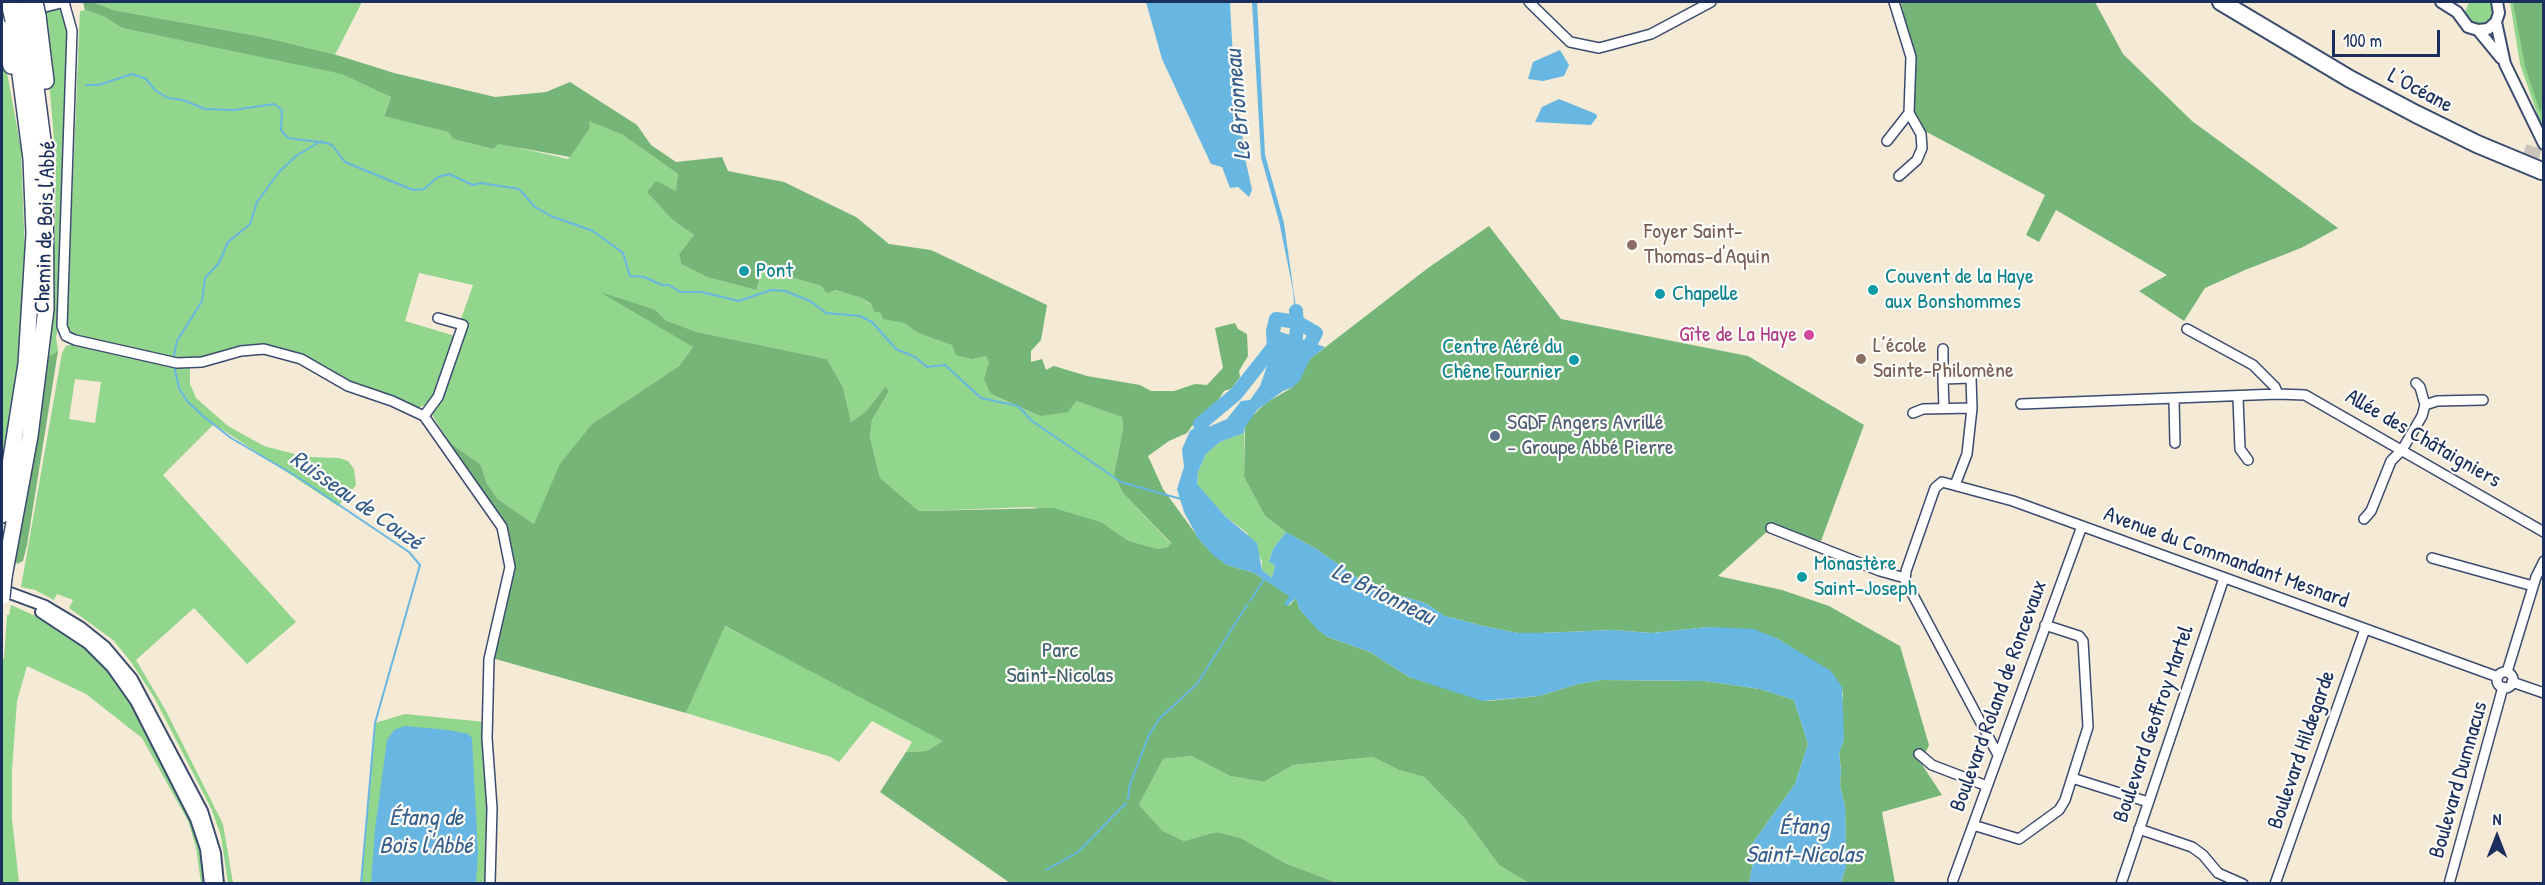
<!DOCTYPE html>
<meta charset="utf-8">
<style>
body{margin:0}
#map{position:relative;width:2545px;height:885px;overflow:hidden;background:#f4ead5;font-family:"Patrick Hand",sans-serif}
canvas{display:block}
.frame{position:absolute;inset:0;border:3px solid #1b2f5e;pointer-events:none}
.north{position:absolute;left:2467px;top:807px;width:60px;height:60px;-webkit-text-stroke:4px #fdfcf7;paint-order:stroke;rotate:0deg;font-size:16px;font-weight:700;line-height:24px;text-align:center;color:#1b2f5e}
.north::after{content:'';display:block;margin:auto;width:21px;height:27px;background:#1b2f5e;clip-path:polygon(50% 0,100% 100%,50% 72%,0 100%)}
.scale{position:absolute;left:2332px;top:30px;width:108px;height:27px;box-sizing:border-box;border:3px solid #1b2f5e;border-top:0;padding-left:8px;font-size:18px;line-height:21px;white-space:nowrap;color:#1b2f5e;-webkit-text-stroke:4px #fdfcf7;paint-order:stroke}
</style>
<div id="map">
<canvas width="2545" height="885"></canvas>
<div class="frame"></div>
<div class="north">N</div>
<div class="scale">100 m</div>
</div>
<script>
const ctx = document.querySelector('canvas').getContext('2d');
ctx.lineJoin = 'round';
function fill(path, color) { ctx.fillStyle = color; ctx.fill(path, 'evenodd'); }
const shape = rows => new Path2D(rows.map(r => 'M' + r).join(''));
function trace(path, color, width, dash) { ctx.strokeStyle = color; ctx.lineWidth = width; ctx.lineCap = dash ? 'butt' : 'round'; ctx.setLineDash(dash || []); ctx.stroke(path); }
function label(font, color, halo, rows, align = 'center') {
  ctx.font = font + ' "Patrick Hand",sans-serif'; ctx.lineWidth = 4.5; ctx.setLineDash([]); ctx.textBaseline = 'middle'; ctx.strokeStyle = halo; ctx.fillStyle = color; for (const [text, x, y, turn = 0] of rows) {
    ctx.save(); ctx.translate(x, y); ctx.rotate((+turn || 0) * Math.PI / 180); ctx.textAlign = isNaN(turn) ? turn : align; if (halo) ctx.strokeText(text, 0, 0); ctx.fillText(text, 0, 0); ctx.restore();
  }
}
fill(shape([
 [93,2,362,2,335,55,263,37,113,10],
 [2469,2,2493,2,2496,8,2491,23,2480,26,2472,23,2465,12],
 [2510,2,2543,2,2543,128,2535,115,2537,113,2520,64],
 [59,9,63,10,68,27,60,319,56,337,58,351,47,357,55,233,56,162,43,11],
 [85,10,103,16,122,28,345,74,391,97,384,115,448,132,453,139,493,149,497,143,568,159,590,128,588,120,623,135,678,174,674,221,694,235,679,254,681,264,707,277,756,290,763,269,862,298,880,312,904,323,918,333,986,356,989,363,991,394,1003,400,1040,416,1076,401,1122,417,1123,429,1114,474,1122,492,1171,544,1168,547,1158,549,1129,541,1101,522,1032,507,919,511,880,478,870,437,872,420,889,391,884,388,866,411,851,422,843,387,827,359,697,332,665,320,656,310,634,304,693,347,679,366,592,424,534,524,498,499,487,484,481,465,449,442,426,405,416,408,368,391,284,350,189,361,73,337,67,324,80,11],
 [419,273,473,285,455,336,405,321],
 [2,45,21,149,25,255,19,371,2,479],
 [74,344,162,364,190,367,190,384,196,398,228,426,264,446,306,457,339,458,348,461,354,469,356,485,338,506,214,424,163,475,296,622,247,664,194,608,136,660,166,711,223,824,233,883,228,883,221,836,211,808,154,697,131,662,113,640,69,608,73,600,57,594,54,600,35,590,21,587,62,353,66,346],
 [75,379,101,382,95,423,69,419],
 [1244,433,1244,477,1265,516,1286,532,1273,549,1269,560,1275,566,1272,578,1262,570,1262,561,1247,533,1225,516,1197,485,1198,472,1206,454,1220,442],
 [11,605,49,622,81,643,108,670,130,701,187,808,200,845,206,883,201,883,196,847,188,821,142,738,86,694,27,666,17,701,12,770,12,819,19,883,2,883,2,658,4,659,7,615,9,615],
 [724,626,882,706,944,741,927,751,906,752,912,742,872,721,839,762,831,757,686,713],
 [405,714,485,722,489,807,487,883,361,884,375,723],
 [1193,756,1230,776,1264,782,1293,765,1373,757,1399,770,1424,777,1465,819,1499,865,1529,883,1337,883,1285,863,1241,838,1216,832,1184,841,1163,831,1139,805,1163,759]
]), '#92d58d');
fill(shape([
 [83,2,93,2,113,10,263,37,340,56,394,73,495,97,546,92,570,82,637,125,651,145,676,162,722,157,728,171,784,182,856,217,889,244,931,250,1047,305,1041,340,1031,351,1031,362,1042,359,1046,370,1054,366,1087,376,1140,385,1151,391,1174,391,1195,384,1207,385,1223,368,1215,328,1235,323,1238,329,1247,334,1248,356,1239,371,1240,377,1231,389,1224,391,1216,404,1208,408,1208,416,1192,426,1187,433,1169,441,1148,456,1163,489,1203,544,1227,565,1254,573,1290,596,1289,606,1296,598,1300,610,1319,630,1328,637,1370,652,1409,677,1488,701,1539,696,1578,684,1601,680,1705,681,1760,689,1794,700,1808,744,1795,784,1747,851,1753,863,1749,883,1529,883,1499,865,1465,819,1424,777,1399,770,1373,757,1293,765,1264,782,1230,776,1192,756,1163,759,1139,805,1163,831,1184,841,1216,832,1241,838,1285,863,1337,883,1010,883,880,792,906,752,927,751,943,741,725,626,686,713,492,658,512,556,510,541,500,518,449,442,481,465,487,484,498,499,534,524,560,464,592,424,679,366,693,347,600,292,656,310,665,320,697,332,827,359,843,387,851,422,866,411,885,387,889,391,872,420,870,437,880,478,919,511,1053,508,1101,522,1129,541,1158,549,1168,547,1171,543,1122,492,1114,474,1123,429,1122,417,1076,401,1068,412,1040,416,1004,400,991,394,984,379,989,363,986,356,972,359,956,355,952,345,918,333,904,323,883,319,880,312,875,312,871,304,862,298,835,290,827,293,821,286,763,269,756,290,707,277,681,264,679,254,694,235,674,221,647,192,656,181,676,191,678,174,623,135,589,121,590,128,570,157,498,144,493,149,453,139,448,132,384,116,391,97,342,74,122,28,103,16,85,10],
 [1901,2,2095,2,2123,54,2192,121,2338,228,2301,248,2245,270,2205,288,2184,321,2139,291,2167,275,2056,210,2039,242,2026,235,2045,195,1923,130,1909,113,1911,57],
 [2513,2,2543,2,2544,103,2540,112,2525,66],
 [1489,226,1561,319,1748,356,1864,425,1821,541,1771,528,1718,576,1782,590,1829,606,1900,646,1929,745,1921,763,1942,795,1882,812,1895,883,1841,883,1846,867,1845,807,1840,785,1841,769,1839,753,1844,739,1841,719,1843,692,1793,649,1778,639,1765,634,1708,627,1652,633,1612,630,1541,633,1518,633,1483,626,1445,616,1425,603,1369,586,1318,550,1286,532,1265,516,1244,477,1245,427,1250,418,1266,403,1293,387,1310,359,1428,268],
 [58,351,27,545,23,561,17,564,15,559,34,456,47,357]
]), '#75b678');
fill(shape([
 [1146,2,1230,2,1233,59,1245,158,1252,190,1249,197,1238,187,1230,188,1222,167,1211,164,1162,59],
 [1252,2,1257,2,1265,155,1284,223,1299,329,1296,328,1293,290,1279,221,1261,157],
 [1560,50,1569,65,1564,76,1543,81,1528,79,1533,62],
 [1559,99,1596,114,1597,117,1591,125,1535,122,1542,107],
 [1272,329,1325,347,1310,359,1300,380,1293,387,1283,391,1257,410,1245,427,1244,433,1220,442,1206,454,1198,472,1197,484,1225,516,1257,543,1262,570,1272,578,1275,566,1269,561,1273,549,1286,532,1318,550,1369,586,1425,603,1445,616,1483,626,1518,633,1541,633,1612,630,1652,633,1708,627,1754,629,1778,639,1831,671,1842,687,1844,739,1839,753,1841,769,1840,785,1845,807,1846,852,1846,867,1841,883,1749,883,1753,863,1747,851,1795,784,1808,744,1794,700,1760,689,1705,681,1601,680,1578,684,1539,696,1482,701,1409,677,1370,652,1328,637,1318,630,1300,610,1296,598,1287,606,1284,604,1289,596,1254,573,1227,565,1214,556,1198,538,1184,512,1177,489,1184,467,1182,449,1190,431,1197,426,1206,428,1227,419,1241,401,1250,400,1260,386,1267,366,1261,366,1261,359],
 [405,726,448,730,468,734,472,738,478,853,476,883,371,883,375,829,387,740,394,730]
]), '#68b6e2');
trace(shape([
 [86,85,99,85,132,74,146,79,156,91,168,98,183,100,205,109,234,110,274,104,282,110,281,130,288,138,327,143,332,145,345,162,413,190,424,189,438,177,449,174,473,185,481,183,519,189,535,207,551,216,593,231,623,253,630,276,644,277,662,285,669,285,680,292,701,292,739,301,771,290,785,291,810,301,826,313,860,316,872,322,896,349,915,357,927,367,945,365,981,398,1018,406,1032,421,1121,482,1181,499],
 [173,360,177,341,202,301,205,278,219,263,228,242,250,224,257,202,279,172,296,156,321,141],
 [174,366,179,388,187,401,203,416,231,438,296,476,409,552,420,565,375,723,361,884],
 [1250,601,1265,578],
 [1128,799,1130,784,1149,735,1160,718,1197,684,1247,605],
 [1046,870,1078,852,1126,803]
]), '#68b6e2', 2);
trace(shape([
 [1293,355,1297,329,1296,311],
 [1208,443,1200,424,1236,394,1274,346,1273,331,1276,319,1297,322,1316,333,1303,357]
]), '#68b6e2', 14);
trace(shape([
 [2524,152,2544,158]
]), '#c9c5bd', 16, [16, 8]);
const minor = shape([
 [64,2,72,31,62,326,66,336,75,340,177,363,202,362,241,351,264,349,301,359,348,386,392,401,424,416,502,527,510,567,489,659,487,738,492,808,490,884],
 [1529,2,1570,42,1599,48,1651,34,1711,2],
 [1894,2,1911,57,1909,113,1921,134,1922,148,1917,160,1899,176],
 [33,10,65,2],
 [1887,141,1909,113],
 [2187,329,2253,365,2275,387,2278,394],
 [1943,349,1943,379,1971,378,1972,408],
 [1943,379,1944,408],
 [2416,383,2420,387,2425,405],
 [2238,398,2240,449,2248,460],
 [2174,400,2175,443],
 [2021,404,2278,394,2305,395,2544,532],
 [1913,413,1923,409,1972,408,1967,454,1955,485],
 [424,416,438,397,463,325,438,318],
 [2364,519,2371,511,2391,461,2402,450,2422,416,2425,405,2437,401,2483,400],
 [1771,528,1880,571,1905,578],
 [2432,558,2533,586],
 [2507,672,2536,577,2544,561],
 '2497 680a8 8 0 1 1 16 0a8 8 0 1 1-16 0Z',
 [2512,682,2544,693],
 [1919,754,1932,765,1987,786],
 [1998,755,1905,580,1906,571,1935,488,1942,482,2013,501,2498,677],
 [2072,778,2148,802],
 [1973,825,2019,839,2059,810,2065,800,2088,727,2083,641,2079,636,2045,625],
 [2139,829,2192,847,2203,855,2218,873,2243,884],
 [1953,880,2082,526],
 [2121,884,2224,578],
 [2275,884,2365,629],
 [2449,884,2503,687]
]);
const tertiary = shape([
 [2441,2,2457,12,2468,27,2478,30,2488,29,2496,22,2499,13,2497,2],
 [2496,22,2505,64,2544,144],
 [2478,30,2501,58],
 [2,590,45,606,80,627,105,647,132,679,202,811,215,853,218,884],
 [41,612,88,643,112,667,136,701,196,819,206,849,210,884]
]);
const trunk = shape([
 [38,16,46,81],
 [2,24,11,66],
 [2,515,26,364,34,234,31,159,13,20],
 [4,577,30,436,46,309,45,156,27,18]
]);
const motorway = shape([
 [2221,2,2350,79,2416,114,2477,144,2542,171]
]);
trace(minor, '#3c4b70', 12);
trace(tertiary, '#3c4b70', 14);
trace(trunk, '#3c4b70', 18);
trace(motorway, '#3c4b70', 20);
trace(minor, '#fff', 9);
trace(tertiary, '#fff', 10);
trace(trunk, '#fff', 15);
trace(motorway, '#fff', 16);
const trunkBridge = shape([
 [35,2,38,16],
 [24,5,27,18],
 [10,7,13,20],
 [2,597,4,577]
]);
trace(trunkBridge, '#3c4b70', 18, []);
trace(trunkBridge, '#fff', 15);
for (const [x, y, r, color] of [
 [1632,245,6,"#8d6e63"],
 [744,271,6,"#0f9aa8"],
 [1873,290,6,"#0f9aa8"],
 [1660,294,6,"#0f9aa8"],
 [1809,335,6,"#d1479c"],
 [1861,359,6,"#8d6e63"],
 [1574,360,6,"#0f9aa8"],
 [1495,436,6,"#5c6f8a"],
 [1802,577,6,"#0f9aa8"]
]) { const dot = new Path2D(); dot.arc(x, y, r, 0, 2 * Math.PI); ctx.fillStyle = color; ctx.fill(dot); trace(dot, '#fdfcf7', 2); }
label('22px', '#1b2f5e', '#fdfcf7', [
 ["L’Océane",2420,91,28],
 ["Chemin de Bois l'Abbé",46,227,-88],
 ["Allée des Châtaigniers",2423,439,30],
 ["Avenue du Commandant Mesnard",2226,558,20],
 ["Boulevard Roland de Roncevaux",1999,696,-70],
 ["Boulevard Geoffroy Martel",2154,724,-71],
 ["Boulevard Hildegarde",2302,750,-71],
 ["Boulevard Dumnacus",2459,780,-74]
]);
label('22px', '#785e54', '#fdfcf7', [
 ["Foyer Saint-",1644,232],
 ["Thomas-d'Aquin",1644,257],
 ["L’école",1873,346],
 ["Sainte-Philomène",1873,371]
], 'left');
label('22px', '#0d838f', '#fdfcf7', [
 ["Pont",756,271],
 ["Couvent de la Haye",1885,277],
 ["aux Bonshommes",1885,302],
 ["Chapelle",1672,294],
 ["Centre Aéré du",1562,347,"right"],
 ["Chêne Fournier",1562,372,"right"],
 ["Monastère",1814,564],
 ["Saint-Joseph",1814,589]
], 'left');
label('22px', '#b23c85', '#fdfcf7', [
 ["Gîte de La Haye",1797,335]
], 'right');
label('22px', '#4e5e75', '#fdfcf7', [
 ["SGDF Angers Avrillé",1507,423],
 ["– Groupe Abbé Pierre",1507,448]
], 'left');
label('22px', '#3f616c', '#fdfcf7', [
 ["Parc",1060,651],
 ["Saint-Nicolas",1060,676]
]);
label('italic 24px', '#365e8c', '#fdfcf7', [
 ["Le Brionneau",1239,105,-95],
 ["Ruisseau de Couzé",356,501,35],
 ["Le Brionneau",1383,595,26],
 ["Étang de",426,819],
 ["Bois l'Abbé",426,847],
 ["Étang",1804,828],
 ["Saint-Nicolas",1804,856]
]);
</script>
